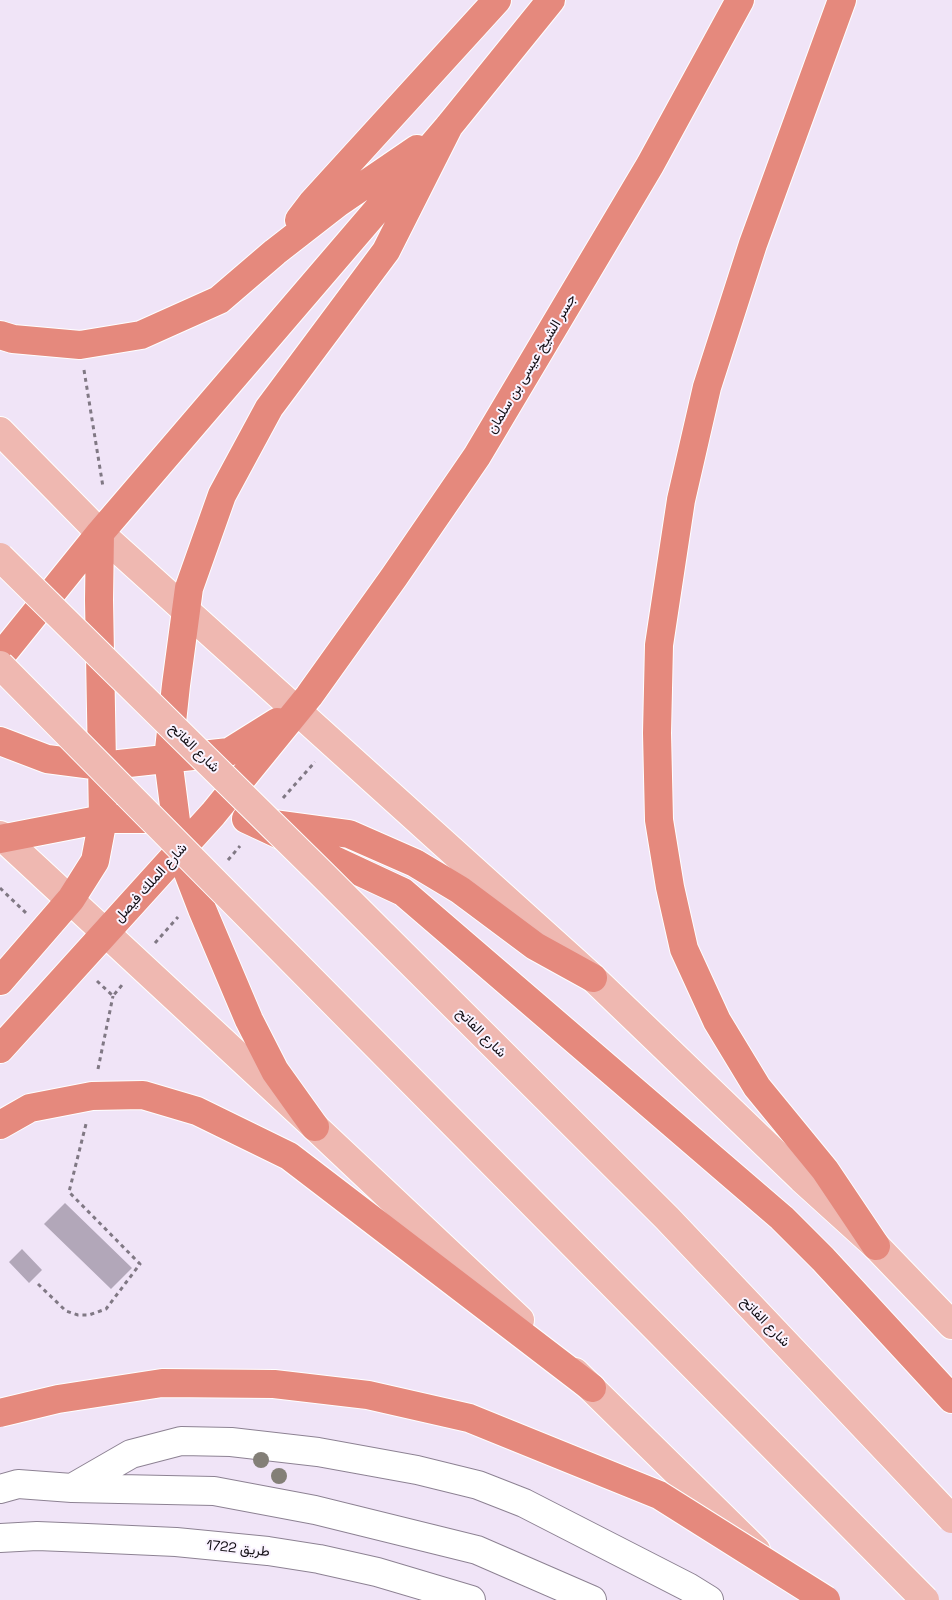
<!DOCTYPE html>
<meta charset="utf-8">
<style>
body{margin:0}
canvas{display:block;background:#f0e4f7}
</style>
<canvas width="952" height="1600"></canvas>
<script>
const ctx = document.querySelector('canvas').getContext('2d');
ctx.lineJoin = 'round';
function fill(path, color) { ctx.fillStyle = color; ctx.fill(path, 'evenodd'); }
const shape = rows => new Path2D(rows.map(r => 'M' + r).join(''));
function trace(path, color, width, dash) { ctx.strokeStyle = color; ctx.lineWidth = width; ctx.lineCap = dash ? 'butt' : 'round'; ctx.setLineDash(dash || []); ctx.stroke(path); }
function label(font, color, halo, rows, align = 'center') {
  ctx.font = font + ' "Space Grotesk",Vazirmatn,sans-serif'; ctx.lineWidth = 4; ctx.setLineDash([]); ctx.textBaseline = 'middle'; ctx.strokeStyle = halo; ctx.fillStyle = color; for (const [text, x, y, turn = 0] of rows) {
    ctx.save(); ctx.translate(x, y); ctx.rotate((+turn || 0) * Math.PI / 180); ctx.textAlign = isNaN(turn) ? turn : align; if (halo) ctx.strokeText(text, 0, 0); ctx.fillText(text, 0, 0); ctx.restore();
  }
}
fill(shape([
 [65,1203,132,1268,111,1289,44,1224],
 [22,1249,42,1270,29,1283,9,1262]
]), '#b2a7b9');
const minor = shape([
 [72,1488,131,1454,181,1441,231,1442,318,1452,417,1470,478,1485,524,1503,688,1587,709,1600],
 [0,1489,18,1484,72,1488,214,1491,315,1510,477,1550,592,1600],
 [0,1538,37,1536,87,1538,176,1542,268,1551,319,1559,377,1572,471,1600]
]);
const major = shape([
 [0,431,100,533,593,978,802,1179,876,1246,952,1325],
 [0,835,315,1127,520,1320],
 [575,1372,756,1550]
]);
const highway = shape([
 [842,0,753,244,707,387,681,500,659,645,657,733,659,820,670,887,684,949,717,1021,757,1087,825,1170,876,1246],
 [299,220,312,203,497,0],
 [0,335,13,339,80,345,141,335,219,300,275,252,338,203,417,149],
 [0,657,100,533,449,126,551,0],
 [0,741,47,759,101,766,229,752,277,722],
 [246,819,403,892,782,1218,823,1259,952,1399],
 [275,824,349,834,415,863,460,890,535,946,593,978],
 [0,839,103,819,171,819],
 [0,981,71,899,95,861,103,819,99,600,100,533],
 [0,1049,213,814,309,696,394,577,477,456,650,165,740,0],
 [0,1125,30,1108,92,1096,143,1095,197,1111,289,1156,592,1388],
 [315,1127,275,1071,249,1020,202,909,180,852,168,759,176,685,189,588,222,495,269,408,386,251,449,126]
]);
trace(minor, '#8d8293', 30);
trace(major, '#fff', 30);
trace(highway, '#fff', 30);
trace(shape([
 [84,370,103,487],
 [283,798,315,762],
 [228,860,240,846],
 [0,888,26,913],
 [155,943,178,917],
 [97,981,113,996,122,985],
 [98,1069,113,996],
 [38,1284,66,1311,78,1315,89,1315,106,1309,140,1264,69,1192,86,1124]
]), '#807884', 3, [4, 4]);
trace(minor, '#fff', 28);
trace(major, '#efb8b1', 28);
trace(highway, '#e5897d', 28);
const majorBridge = shape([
 [0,557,324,876,667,1218,952,1519],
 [0,665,925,1600]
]);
const highwayBridge = shape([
 [0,1413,58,1399,162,1383,274,1384,368,1395,469,1418,659,1495,826,1600]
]);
trace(majorBridge, '#fff', 30, []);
trace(highwayBridge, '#fff', 30, []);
trace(majorBridge, '#efb8b1', 28);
trace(highwayBridge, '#e5897d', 28);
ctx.fillStyle = '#837f77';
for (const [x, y] of [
 [261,1460],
 [279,1476]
]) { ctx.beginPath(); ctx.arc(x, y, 8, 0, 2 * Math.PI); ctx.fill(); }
label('14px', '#110d13', '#faf3ff', [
 ["جسر الشيخ عيسى بن سلمان",532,364,-59],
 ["شارع الفاتح",194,748,44],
 ["شارع الملك فيصل",151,883,-48],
 ["شارع الفاتح",481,1033,45],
 ["شارع الفاتح",765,1322,46],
 ["طريق 1722",238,1549,6]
]);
</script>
